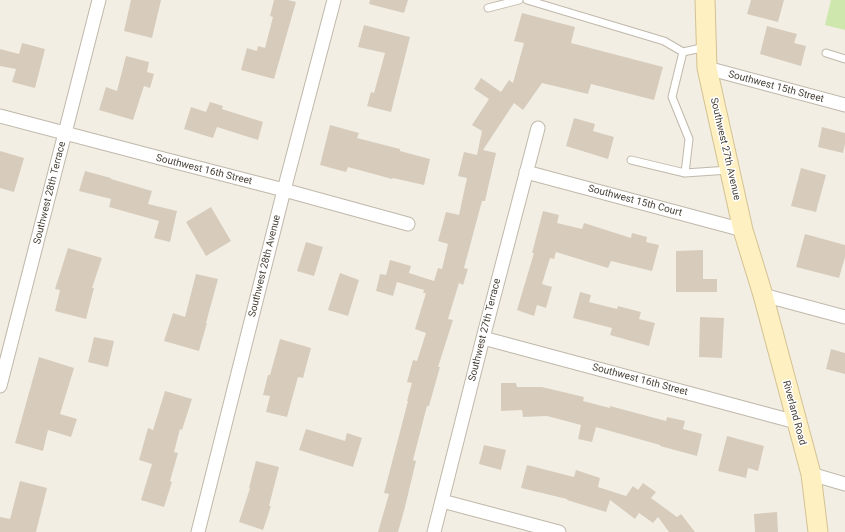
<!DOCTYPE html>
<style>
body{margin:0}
canvas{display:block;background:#f2eee4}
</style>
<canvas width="845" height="532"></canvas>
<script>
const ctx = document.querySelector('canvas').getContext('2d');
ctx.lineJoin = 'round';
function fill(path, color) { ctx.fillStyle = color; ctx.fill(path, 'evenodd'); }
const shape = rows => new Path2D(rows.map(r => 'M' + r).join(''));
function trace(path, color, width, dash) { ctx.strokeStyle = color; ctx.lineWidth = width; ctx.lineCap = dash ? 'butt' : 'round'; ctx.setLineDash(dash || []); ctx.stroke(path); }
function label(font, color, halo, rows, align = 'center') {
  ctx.font = font + ' Roboto,sans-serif'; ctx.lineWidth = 3; ctx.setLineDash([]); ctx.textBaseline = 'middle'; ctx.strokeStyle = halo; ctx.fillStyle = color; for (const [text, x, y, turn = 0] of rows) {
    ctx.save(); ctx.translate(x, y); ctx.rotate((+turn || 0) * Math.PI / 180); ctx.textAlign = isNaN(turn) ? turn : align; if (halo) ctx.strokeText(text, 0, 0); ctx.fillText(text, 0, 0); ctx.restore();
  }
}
fill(shape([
 [831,0,845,0,845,30,825,25]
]), '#cde7ac');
fill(shape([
 [131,0,161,0,152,38,124,31],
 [274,0,288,0,296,2,274,79,241,70,247,48,257,51,258,46,265,48,273,17,270,16],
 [370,0,408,0,404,13,369,4],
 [751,0,784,0,778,22,747,14],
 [522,13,575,27,571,43,663,67,654,100,591,84,588,94,542,83,523,110,514,103,483,150,496,153,485,201,482,201,464,268,468,269,463,285,459,283,448,319,453,320,438,367,440,367,429,406,427,406,413,460,416,461,405,507,398,532,378,532,389,494,384,493,408,401,407,401,412,383,407,382,413,360,417,361,426,333,415,329,426,293,423,293,424,290,397,282,393,296,376,291,380,274,386,275,390,260,411,266,409,273,434,281,438,268,442,269,448,244,438,241,446,212,459,215,467,178,458,176,464,152,477,155,482,131,472,125,489,99,474,89,481,78,501,92,509,80,513,83,524,43,514,41],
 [364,25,410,37,391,112,367,106,371,92,374,93,385,53,358,47],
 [767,26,797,34,794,43,806,46,801,66,760,54],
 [22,43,45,49,35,88,12,82,16,69,0,66,0,49,19,54],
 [126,56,149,62,147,72,154,74,150,88,144,86,133,120,99,110,106,87,117,91],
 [210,102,223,106,222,109,263,122,258,140,217,127,213,138,184,129,191,107,206,112],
 [574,118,595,124,593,131,614,137,608,159,566,146],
 [330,125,359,133,357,138,400,149,400,151,430,159,424,185,393,178,392,179,348,167,346,172,320,165],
 [822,127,845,133,845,144,843,153,818,147],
 [0,151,24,158,14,192,0,188],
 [801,168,826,175,816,212,791,206],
 [85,171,111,178,111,179,152,191,148,204,177,211,170,242,154,238,159,221,109,207,111,199,79,191],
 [211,207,231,241,206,256,186,222],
 [543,211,559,215,557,223,582,229,584,223,631,238,632,233,647,237,646,242,659,245,652,271,611,261,608,268,556,252,554,259,550,258,542,284,552,287,546,308,537,305,534,316,517,310,534,253,532,253],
 [805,234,845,245,845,257,839,278,796,267],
 [306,242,323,247,314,276,297,271],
 [68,248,102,258,92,288,94,288,86,319,55,311,60,290,55,289],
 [703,250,703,279,717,279,717,292,676,292,676,251],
 [340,273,359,280,348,316,328,310],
 [196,274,218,279,206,323,207,323,199,351,164,341,173,313,185,317],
 [580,292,591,295,589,302,617,309,618,306,641,312,639,319,655,323,649,346,610,335,612,328,573,318],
 [700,317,724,318,722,358,699,357],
 [94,337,114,341,108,367,88,362],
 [280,339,311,348,303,378,298,377,287,417,266,412,270,396,263,395,268,375,270,375],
 [831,349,845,353,845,374,826,369],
 [39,357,74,368,60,414,77,419,71,437,48,430,43,451,15,443],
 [501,383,516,383,517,387,542,387,584,397,583,401,610,408,610,406,666,421,667,417,685,421,683,429,702,434,697,456,660,446,660,445,596,427,592,442,578,439,581,425,547,416,523,417,522,410,501,411],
 [165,391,192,399,182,430,180,429,174,452,178,453,170,481,172,482,164,507,141,500,152,464,139,460,148,428,153,430],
 [306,429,345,441,347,433,362,438,353,467,299,450],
 [727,436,764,446,758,471,748,468,746,478,718,471],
 [484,445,506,450,501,470,479,464],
 [256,461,279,467,269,506,271,506,263,530,239,522,250,488,249,488],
 [527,465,574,477,576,470,600,478,598,487,626,496,633,486,638,490,643,483,656,492,651,498,677,517,681,514,695,532,669,532,658,517,653,523,639,513,635,519,610,500,606,512,567,500,567,499,521,488],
 [20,481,47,488,36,532,0,532,0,517,10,519],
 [777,512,778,532,755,532,754,514]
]), '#d7ccbc');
const lane = shape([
 [527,0,664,41,683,52],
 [488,8,519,0],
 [826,53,845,59],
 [631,160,685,173,689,139,672,97,683,52,706,47],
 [685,173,729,170]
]);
const street = shape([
 [707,68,845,105],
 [0,116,160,158,284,190,408,224],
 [526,172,743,230],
 [763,295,845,317],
 [483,338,796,422],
 [0,386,65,133,99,0],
 [811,474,845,484],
 [442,501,559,532],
 [198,532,284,190,334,0],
 [434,532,483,338,538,128]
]);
const secondary = shape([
 [705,0,707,68,743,230,763,295,811,474,818,532]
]);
trace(lane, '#c0b8aa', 9);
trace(street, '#c0b8aa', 15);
trace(secondary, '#d3c293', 21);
trace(lane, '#fff', 7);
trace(street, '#fff', 13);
trace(secondary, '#fff0c1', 19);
label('10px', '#443e34', '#fff', [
 ["Southwest 15th Street",776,87,15],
 ["Southwest 27th Avenue",725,149,77],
 ["Southwest 16th Street",204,170,14],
 ["Southwest 28th Terrace",50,193,-76],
 ["Southwest 15th Court",635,201,15],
 ["Southwest 28th Avenue",265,266,-76],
 ["Southwest 27th Terrace",485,330,-76],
 ["Southwest 16th Street",640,380,15],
 ["Riverland Road",794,413,75]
]);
</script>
